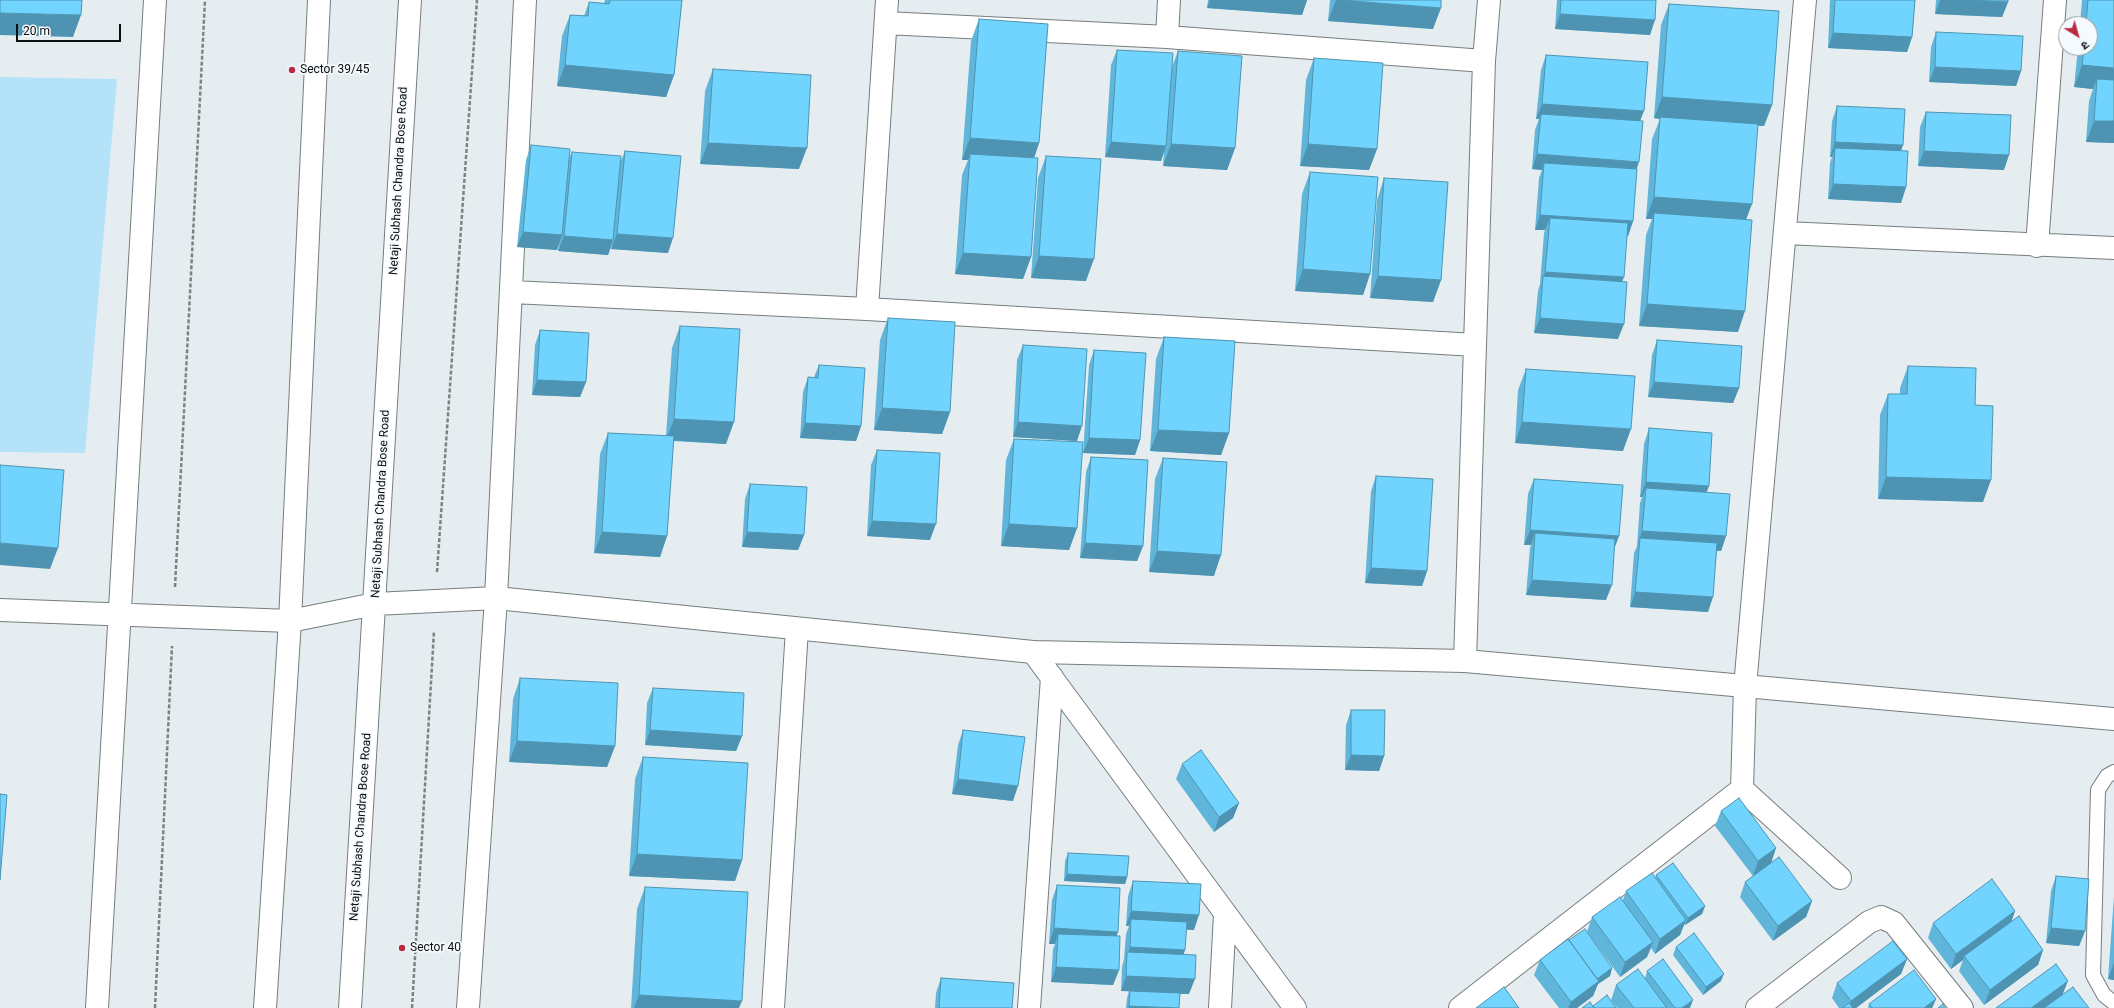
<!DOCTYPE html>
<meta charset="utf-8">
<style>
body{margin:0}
#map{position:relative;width:2114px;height:1008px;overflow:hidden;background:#e6edf0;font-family:Roboto,"Noto Sans Devanagari",sans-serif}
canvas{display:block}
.north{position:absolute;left:2058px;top:16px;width:40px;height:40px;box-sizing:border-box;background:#f4fafe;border:1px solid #979c9e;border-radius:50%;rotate:143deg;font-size:11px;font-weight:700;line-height:16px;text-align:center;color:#0c0e0f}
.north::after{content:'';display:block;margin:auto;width:14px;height:18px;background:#bb2a40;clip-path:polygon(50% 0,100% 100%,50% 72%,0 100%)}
.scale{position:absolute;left:16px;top:24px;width:105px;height:18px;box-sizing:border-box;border:2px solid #0c0e0f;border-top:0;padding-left:5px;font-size:12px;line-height:14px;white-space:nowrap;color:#0c0e0f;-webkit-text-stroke:3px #f4fafe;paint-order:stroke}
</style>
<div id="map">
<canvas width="2114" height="1008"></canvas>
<div class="north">उ</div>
<div class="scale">20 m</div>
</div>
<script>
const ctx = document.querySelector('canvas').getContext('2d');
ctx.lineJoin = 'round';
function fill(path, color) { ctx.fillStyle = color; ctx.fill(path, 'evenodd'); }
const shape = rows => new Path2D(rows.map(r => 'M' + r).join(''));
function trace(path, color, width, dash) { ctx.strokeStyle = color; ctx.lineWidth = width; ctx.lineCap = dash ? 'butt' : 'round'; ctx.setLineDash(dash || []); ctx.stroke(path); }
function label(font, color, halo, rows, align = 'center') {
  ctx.font = font + ' Roboto,sans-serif'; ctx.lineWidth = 3.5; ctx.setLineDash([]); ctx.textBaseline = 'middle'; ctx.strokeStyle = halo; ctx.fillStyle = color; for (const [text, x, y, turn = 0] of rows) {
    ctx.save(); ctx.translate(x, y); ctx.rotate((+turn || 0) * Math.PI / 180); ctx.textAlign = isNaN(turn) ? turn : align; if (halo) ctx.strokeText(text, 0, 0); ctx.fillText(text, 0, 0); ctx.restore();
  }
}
fill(shape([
 [0,77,117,79,85,453,0,452]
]), '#b4e3f9');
const lane = shape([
 [2114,772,2107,776,2098,790,2093,975,2104,995,2114,1003]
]);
const street = shape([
 [886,23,1167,37,1484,61],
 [1167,37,1169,0],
 [1785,233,2114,248],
 [2037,246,2055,0],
 [512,292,867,309,1475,345],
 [867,309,887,0],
 [0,610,290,621],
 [1033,652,1295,1008],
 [1465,661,1484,61,1489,0],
 [1742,789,1840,878],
 [97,1008,155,0],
 [468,1008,496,598,525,0],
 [773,1008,797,629],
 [1029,1008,1052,677],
 [1220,1008,1225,914],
 [1460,1008,1742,789,1745,687,1805,0],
 [1757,1008,1869,922,1881,917,1894,923,1962,1008]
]);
const secondary = shape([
 [290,621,375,604,496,598,1033,652,1465,661,2114,719],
 [265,1008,290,621,319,0],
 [350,1008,410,0]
]);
trace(lane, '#767d7f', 16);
trace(street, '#767d7f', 24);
trace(secondary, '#767d7f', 24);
trace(shape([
 [437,572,477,0],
 [175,587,205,0],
 [155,1008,172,646],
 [412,1008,434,631]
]), '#7d8284', 2.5, [4, 2]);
trace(lane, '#fff', 14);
trace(street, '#fff', 22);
trace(secondary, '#fff', 22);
fill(shape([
 [605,0,682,0,674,75,666,97,557,86,562,36,570,15,584,16,589,2,604,3],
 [1208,0,1307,0,1302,15,1207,8],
 [1330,0,1441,0,1433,29,1328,21],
 [1557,0,1656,0,1650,35,1555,29],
 [1830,0,1915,0,1912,37,1907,52,1828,48],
 [1936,0,2008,0,2008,2,2002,17,1935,14],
 [2082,0,2114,0,2114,143,2086,142,2089,101,2093,89,2074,87,2078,48,2090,48,2090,24,2080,24],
 [1669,4,1772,105,1764,126,1758,126,1746,219,1738,332,1639,326,1646,235,1652,219,1646,219,1652,139,1660,119,1654,118,1661,25],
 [979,19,1039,143,1034,158,1031,257,1023,279,955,274,962,175,968,160,962,160,971,41],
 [1936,32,2021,71,2016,86,1929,82,1931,47],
 [1117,50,1172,67,1178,51,1235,148,1227,170,1163,166,1164,150,1161,161,1105,157,1111,65],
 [1546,55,1640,121,1633,221,1628,236,1627,236,1622,281,1618,339,1534,333,1538,291,1540,284,1544,233,1545,230,1535,230,1539,178,1542,170,1532,169,1535,130,1539,119,1536,119,1541,70],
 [1314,58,1377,149,1369,170,1300,166,1306,80],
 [713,69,799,169,700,164,705,91],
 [1837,106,1901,151,1906,187,1901,203,1828,199,1830,163,1832,157,1830,157,1832,121],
 [1926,112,2004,170,1918,166,1920,127],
 [531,145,569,159,572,152,620,163,625,151,668,253,611,249,612,244,608,255,558,251,559,243,557,250,517,247,526,160],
 [1046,156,1086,281,1031,278,1038,178],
 [1310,172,1370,274,1363,295,1295,291,1302,194],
 [1384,178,1441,280,1433,302,1370,298,1377,200],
 [888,318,950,412,942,434,874,430,880,340],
 [680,326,726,444,673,441,667,536,660,557,594,553,600,454,608,433,666,436,672,348],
 [540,330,586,382,580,397,532,395,535,345],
 [1164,337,1229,433,1221,455,1150,451,1156,359],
 [1657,340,1739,388,1733,403,1648,397,1652,355],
 [1023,345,1077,441,1013,437,1017,360],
 [1094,350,1140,440,1135,455,1083,453,1089,365],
 [819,365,861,426,856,441,800,438,803,392,808,377,814,377],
 [1908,366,1983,502,1878,499,1880,415,1888,394,1900,394,1900,388],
 [1526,369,1623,451,1515,443,1518,390],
 [1649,428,1706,492,1726,536,1721,551,1717,551,1708,612,1630,607,1634,553,1637,546,1640,503,1642,497,1640,497,1644,444],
 [1014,439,1077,528,1069,550,1001,546,1006,460],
 [877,450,930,540,867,536,871,465],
 [1091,457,1143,546,1137,561,1080,558,1086,472],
 [1163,458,1214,576,1149,572,1155,479],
 [1376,476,1427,571,1422,586,1365,583,1371,491],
 [1534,479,1619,536,1615,547,1606,600,1526,595,1530,548,1531,545,1524,545,1528,494],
 [750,484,804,535,798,550,742,547,745,499],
 [520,678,615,746,607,767,509,762,513,699],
 [653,688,742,736,736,751,645,745,647,703],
 [1351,710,1384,756,1379,771,1345,770,1346,725],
 [963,730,1013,801,952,794,958,745],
 [643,757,742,860,735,881,629,876,635,779],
 [1182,764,1239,803,1233,818,1214,832,1176,779],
 [1721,811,1776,848,1771,863,1812,901,1806,917,1773,941,1740,897,1745,882,1753,876,1715,826],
 [1068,853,1127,877,1125,884,1064,881,1065,861],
 [1656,875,1705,906,1702,914,1685,925,1684,924,1680,935,1655,954,1651,948,1647,957,1620,977,1587,932,1592,917,1623,900,1626,891,1655,878],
 [2056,876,2085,931,2079,946,2046,943,2051,891],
 [1133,881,1194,930,1186,929,1184,954,1189,994,1180,994,1179,1008,1126,1008,1127,998,1129,991,1121,991,1122,967,1124,959,1126,934,1129,926,1126,926,1128,896],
 [1057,885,1118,932,1116,936,1119,970,1113,985,1051,982,1053,949,1055,944,1049,944,1052,900],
 [645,887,739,1008,631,1008,637,909],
 [2114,896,2114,980,2108,979],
 [2015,911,2011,921,2043,950,2038,965,1984,1005,1959,971,1963,960,1951,969,1928,938,1933,923],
 [1569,940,1612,968,1610,976,1598,984,1593,996,1577,1008,1559,1008,1534,975,1540,960],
 [1676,947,1721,981,1703,995,1673,955],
 [1907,959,1901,974,1856,1008,1839,1008,1832,998,1837,983],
 [1647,971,1690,1008,1617,1008,1611,1000,1616,985,1645,978],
 [941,978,1012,1008,935,1008,936,993],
 [1936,999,1932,1008,1868,1008,1869,1004]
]), '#60b6da');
fill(shape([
 [1210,0,1307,0,1302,15,1207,8],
 [1336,0,1340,0,1441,8,1433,29,1328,21],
 [1940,0,1966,0,2008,2,2002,17,1935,14],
 [0,13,81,15,73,37,0,35],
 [1560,14,1655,20,1650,35,1555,29],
 [1833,33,1912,37,1907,52,1828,48],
 [565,65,674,75,666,97,557,86],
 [2082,65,2114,68,2114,90,2097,79,2093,89,2074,87],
 [1935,67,2021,71,2016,86,1929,82],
 [1662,97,1772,105,1764,126,1660,119,1660,117,1660,119,1654,118],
 [1542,104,1644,111,1638,126,1541,114,1539,119,1536,119],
 [2094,121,2114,121,2114,143,2086,142],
 [970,138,1039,143,1032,164,970,154,968,160,962,160],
 [1111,142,1166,146,1161,161,1105,157],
 [1835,142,1903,145,1898,160,1835,148,1832,157,1830,157],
 [708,143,807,148,799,169,700,164],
 [1171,144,1235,148,1227,170,1163,166],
 [1308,144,1377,149,1369,170,1300,166],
 [1924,151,2009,155,2004,170,1918,166],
 [1537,154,1639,162,1634,177,1544,163,1542,170,1532,169],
 [1833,184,1906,187,1901,203,1828,199],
 [1654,197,1752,204,1744,225,1654,213,1652,219,1646,219],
 [1540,215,1633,221,1628,236,1549,231,1550,218,1545,230,1535,230],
 [523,232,562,235,557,250,517,247],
 [617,234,673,238,668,253,611,249],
 [564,236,613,240,608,255,558,251],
 [963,253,1031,257,1023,279,955,274],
 [1039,256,1094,259,1086,281,1031,278],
 [1303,269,1370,274,1363,295,1295,291],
 [1545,272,1624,277,1618,292,1543,278],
 [1378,276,1441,280,1433,302,1370,298],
 [1647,304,1745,311,1738,332,1639,326],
 [1540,318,1624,324,1618,339,1534,333],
 [537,380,586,382,580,397,532,395],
 [1654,382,1739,388,1733,403,1648,397],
 [882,408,950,412,942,434,874,430],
 [674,419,734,422,726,444,666,440],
 [1018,422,1082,426,1077,441,1013,437],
 [1522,422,1631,429,1623,451,1515,443],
 [805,423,861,426,856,441,800,438],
 [1158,430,1229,433,1221,455,1150,451],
 [1089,438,1140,440,1135,455,1083,453],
 [1886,477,1991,480,1983,502,1878,499],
 [1646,482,1709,486,1703,502,1646,488,1642,497,1640,497],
 [872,521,936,524,930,540,867,536],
 [1009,524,1077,528,1069,550,1001,546],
 [1530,530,1619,536,1613,551,1535,533,1531,545,1524,545],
 [1642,531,1726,536,1721,551,1639,546,1640,538,1637,546],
 [602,532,667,536,660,557,594,553],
 [747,532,804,535,798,550,742,547],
 [0,543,58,548,50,569,0,565],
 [1085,543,1143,546,1137,561,1080,558],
 [1157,551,1221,555,1214,576,1149,572],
 [1371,568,1427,571,1422,586,1365,583],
 [1532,580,1612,585,1606,600,1526,595],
 [1635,592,1713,597,1708,612,1630,607],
 [650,730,742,736,736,751,645,745],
 [517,741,615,746,607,767,509,762],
 [1351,755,1384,756,1379,771,1345,770],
 [958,779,1018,786,1013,801,952,794],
 [1239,803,1233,818,1214,832,1219,817],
 [1776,848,1771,863,1753,876,1758,861],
 [637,854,742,860,735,881,629,876],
 [1067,874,1127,877,1125,884,1064,881],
 [1812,901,1806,917,1773,941,1778,926],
 [1705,906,1702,914,1685,925,1688,918],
 [1131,911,1199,915,1194,930,1131,927,1131,919,1129,926,1126,926],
 [2015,911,2010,926,1964,956,1963,960,1951,969,1956,954],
 [1686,920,1680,935,1655,954,1660,939],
 [1054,928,1118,932,1112,947,1058,934,1055,944,1049,944],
 [2051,928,2085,931,2079,946,2046,943],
 [1653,942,1647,957,1620,977,1625,962],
 [1130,947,1185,950,1180,965,1127,955],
 [2043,950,2038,965,1984,1005,1990,990],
 [1907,959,1901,974,1856,1008,1849,1008,1851,1001],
 [2114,963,2114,980,2108,979],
 [1056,967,1119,970,1113,985,1051,982],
 [1612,968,1610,976,1598,984,1593,996,1577,1008,1568,1008,1571,1002,1596,980],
 [1724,974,1721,981,1703,995,1706,987],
 [1126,976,1195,979,1189,994,1121,991],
 [2068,981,2062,996,2046,1008,2031,1008],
 [639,995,742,1001,739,1008,634,1008],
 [1936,999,1932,1008,1924,1008],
 [1693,1000,1690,1008,1682,1008],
 [1129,1006,1177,1008,1128,1008]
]), '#4e94b2');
const building = shape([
 [0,0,82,0,81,15,0,13,0,0],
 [610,0,682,0,674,75,565,65,570,15,588,16,589,2,609,4,610,0],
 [1340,0,1441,0,1441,8,1340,0],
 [1561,0,1656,0,1655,20,1560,14,1561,0],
 [1835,0,1915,0,1912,37,1833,33,1835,0],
 [1966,0,2008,0,2008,2,1966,0],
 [2088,0,2114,0,2114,68,2082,65,2084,48,2090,48,2090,24,2086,24,2088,0],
 [1669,4,1779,11,1772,105,1662,97,1669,4],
 [979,19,1048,24,1039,143,970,138,979,19],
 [1936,32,2023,36,2021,71,1935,67,1936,32],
 [1117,50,1173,53,1166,146,1111,142,1117,50],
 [1178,51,1242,56,1235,148,1171,144,1178,51],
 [1546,55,1648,62,1644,111,1542,104,1546,55],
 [1314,58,1383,63,1377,149,1308,144,1314,58],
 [713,69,811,75,807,148,708,143,713,69],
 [2097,79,2114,80,2114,121,2094,121,2097,79],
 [1837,106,1905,109,1903,145,1835,142,1837,106],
 [1926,112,2011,115,2009,155,1924,151,1926,112],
 [1541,114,1643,121,1639,162,1537,154,1541,114],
 [1660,117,1758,124,1752,204,1654,197,1660,117],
 [531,145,570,149,562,235,523,232,531,145],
 [1835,148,1908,151,1906,187,1833,184,1835,148],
 [625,151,681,156,673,238,617,234,625,151],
 [572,152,621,156,613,240,564,236,572,152],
 [970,154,1038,158,1031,257,963,253,970,154],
 [1046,156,1101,159,1094,259,1039,256,1046,156],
 [1544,163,1637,169,1633,221,1540,215,1544,163],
 [1310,172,1378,177,1370,274,1303,269,1310,172],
 [1384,178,1448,182,1441,280,1378,276,1384,178],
 [1654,213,1752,220,1745,311,1647,304,1654,213],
 [1550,218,1628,223,1624,277,1545,272,1550,218],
 [1543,276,1627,282,1624,324,1540,318,1543,276],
 [888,318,955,322,950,412,882,408,888,318],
 [680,326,740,329,734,422,674,419,680,326],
 [540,330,589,333,586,382,537,380,540,330],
 [1164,337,1235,341,1229,433,1158,430,1164,337],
 [1657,340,1742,346,1739,388,1654,382,1657,340],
 [1023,345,1087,349,1082,426,1018,422,1023,345],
 [1094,350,1146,353,1140,440,1089,438,1094,350],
 [819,365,865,368,861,426,805,423,808,377,818,378,819,365],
 [1908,366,1976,368,1975,405,1993,406,1991,480,1886,477,1888,394,1907,394,1908,366],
 [1526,369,1635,376,1631,429,1522,422,1526,369],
 [1649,428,1712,433,1709,486,1646,482,1649,428],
 [608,433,674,436,667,536,602,532,608,433],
 [1014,439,1083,442,1077,528,1009,524,1014,439],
 [877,450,940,453,936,524,872,521,877,450],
 [1091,457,1148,460,1143,546,1085,543,1091,457],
 [1163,458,1227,462,1221,555,1157,551,1163,458],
 [0,465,64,470,58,548,0,543,0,465],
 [1376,476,1433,479,1427,571,1371,568,1376,476],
 [1534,479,1623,485,1619,536,1530,530,1534,479],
 [750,484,807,487,804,535,747,532,750,484],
 [1646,488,1730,494,1726,536,1642,531,1646,488],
 [1535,533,1615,539,1612,585,1532,580,1535,533],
 [1640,538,1717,543,1713,597,1635,592,1640,538],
 [520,678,618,683,615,746,517,741,520,678],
 [653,688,744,693,742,736,650,730,653,688],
 [1351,710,1385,710,1384,756,1351,755,1351,710],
 [963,730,1025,737,1018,786,958,779,963,730],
 [1201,750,1239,803,1219,817,1182,764,1201,750],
 [643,757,748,763,742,860,637,854,643,757],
 [0,794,7,795,0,880,0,794],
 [1739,798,1776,848,1758,861,1721,811,1739,798],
 [1068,853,1129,856,1127,877,1067,874,1068,853],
 [1779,857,1812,901,1778,926,1745,882,1779,857],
 [1673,863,1705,906,1688,918,1656,875,1673,863],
 [1652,873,1686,920,1660,939,1626,891,1652,873],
 [2056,876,2089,879,2085,931,2051,928,2056,876],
 [1992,879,2015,911,1956,954,1933,923,1992,879],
 [1133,881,1201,884,1199,915,1131,911,1133,881],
 [1057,885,1120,888,1118,932,1054,928,1057,885],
 [645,887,748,892,742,1001,639,995,645,887],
 [1620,897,1653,942,1625,962,1592,917,1620,897],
 [2019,916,2043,950,1990,990,1964,956,2019,916],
 [1131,919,1187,922,1185,950,1130,947,1131,919],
 [1585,929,1612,968,1597,979,1569,940,1585,929],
 [1694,933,1724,974,1706,987,1676,947,1694,933],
 [1058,934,1120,936,1119,970,1056,967,1058,934],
 [1568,939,1599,981,1571,1002,1540,960,1568,939],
 [1893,941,1907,959,1851,1001,1837,983,1893,941],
 [1127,952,1196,955,1195,979,1126,976,1127,952],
 [1663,959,1693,1000,1682,1008,1675,1008,1647,971,1663,959],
 [2056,964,2068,981,2031,1008,1996,1008,2056,964],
 [1638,969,1667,1008,1634,1008,1616,985,1638,969],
 [1914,970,1936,999,1924,1008,1872,1008,1869,1004,1914,970],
 [941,978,1014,983,1012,1008,939,1008,941,978],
 [1504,987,1519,1008,1476,1008,1504,987],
 [2073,987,2089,1008,2044,1008,2073,987],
 [1130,991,1180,993,1179,1008,1129,1006,1130,991],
 [1607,995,1616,1008,1594,1008,1593,1006,1607,995],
 [1590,1002,1594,1008,1582,1008,1590,1002],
 [1849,1003,1853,1008,1842,1008,1849,1003],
 [1943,1004,1945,1008,1938,1008,1943,1004]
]);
fill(building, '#70d4fe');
trace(building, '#4e94b2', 1);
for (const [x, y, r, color] of [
 [292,70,4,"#bb2a40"],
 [402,948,4,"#bb2a40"]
]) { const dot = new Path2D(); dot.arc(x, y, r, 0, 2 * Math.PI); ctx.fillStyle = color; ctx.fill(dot); trace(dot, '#f4fafe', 1.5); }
label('12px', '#0c0e0f', '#f4fafe', [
 ["Sector 39/45",300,70],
 ["Sector 40",410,948]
], 'left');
label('12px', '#0c0e0f', '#f4fafe', [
 ["Netaji Subhash Chandra Bose Road",399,181,-87],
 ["Netaji Subhash Chandra Bose Road",381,504,-87],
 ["Netaji Subhash Chandra Bose Road",361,827,-86]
]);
</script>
